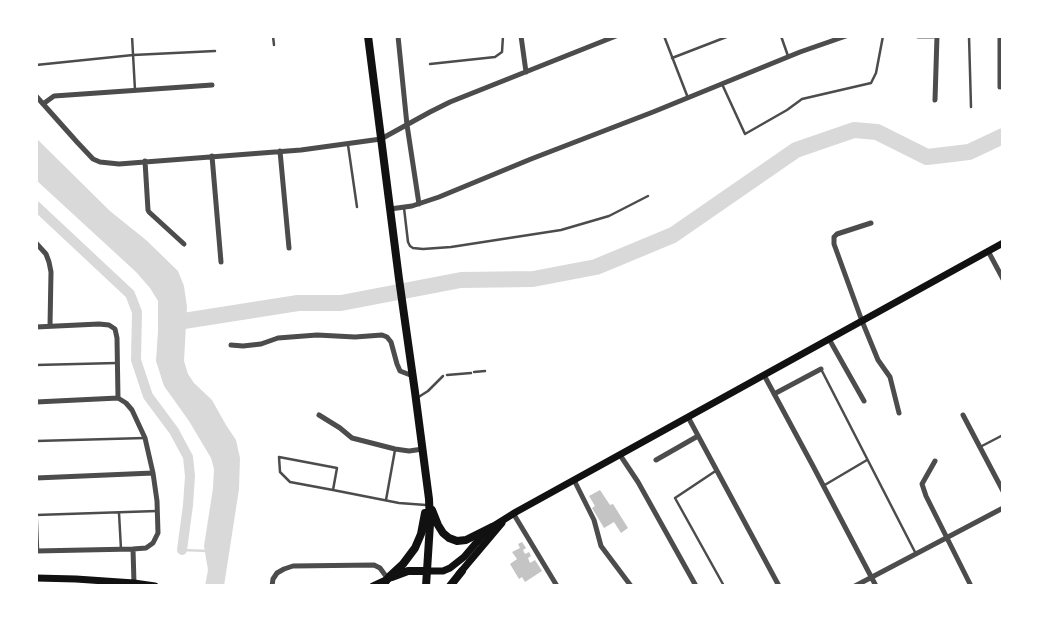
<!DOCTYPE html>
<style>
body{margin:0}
#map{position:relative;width:1039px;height:622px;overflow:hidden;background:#fff;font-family:Roboto,sans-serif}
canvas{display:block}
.frame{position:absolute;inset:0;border:38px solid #fff;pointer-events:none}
</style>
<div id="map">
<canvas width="1039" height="622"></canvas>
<div class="frame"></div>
</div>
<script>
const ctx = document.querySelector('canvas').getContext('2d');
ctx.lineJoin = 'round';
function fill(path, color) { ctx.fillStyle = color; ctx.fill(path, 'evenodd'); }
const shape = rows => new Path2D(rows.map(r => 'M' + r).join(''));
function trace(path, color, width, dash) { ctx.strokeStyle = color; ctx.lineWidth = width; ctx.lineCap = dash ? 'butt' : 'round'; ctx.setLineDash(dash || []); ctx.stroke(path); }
fill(shape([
 [36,138,110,211,146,240,178,271,184,286,187,307,184,361,188,374,194,383,212,400,226,425,236,440,240,458,239,489,224,586,205,586,208,570,204,546,213,488,214,469,211,458,189,421,164,386,156,361,158,331,158,301,150,288,136,272,36,180]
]), '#d9d9d9');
trace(shape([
 [182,550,208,551]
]), '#d9d9d9', 2.5);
trace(shape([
 [36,206,130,294,137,312,136,360,148,396,174,431,188,457,190,476,188,505,182,550]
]), '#d9d9d9', 10);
trace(shape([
 [171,323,298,303,341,303,461,280,533,279,596,267,673,235,796,150,854,130,877,132,927,157,969,152,1003,136]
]), '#d9d9d9', 16);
fill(shape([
 [600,490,610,505,613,504,628,528,621,533,614,522,604,528,592,508,595,506,589,496],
 [522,542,526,548,523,550,525,554,529,552,531,556,528,558,530,563,535,560,542,571,525,582,522,577,519,579,510,564,517,559,512,552,520,548,518,544]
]), '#c4c4c4');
trace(shape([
 [132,36,135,90],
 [273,36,274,45],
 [664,36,688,98],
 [781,36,788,56],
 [969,36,971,107],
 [672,58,729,36],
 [430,64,495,57,502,52,503,36],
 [36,65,133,55,215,51],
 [722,84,745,134,787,110,802,99,871,83,876,73,883,36],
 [348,145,357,207],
 [404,208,408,242,410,246,413,248,423,249,451,247,561,230,609,216,648,196],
 [36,365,117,363],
 [821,369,916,554],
 [474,372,485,371],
 [447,375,471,373],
 [417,398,428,391,443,376],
 [36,441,145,438],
 [980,447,1003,435],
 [717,470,675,498,724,586],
 [823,486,867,460],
 [333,490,290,482,280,472,279,457,337,468,333,490,399,503,426,505],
 [36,498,38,549],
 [386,500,395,450],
 [119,513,121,549],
 [36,515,157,511]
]), '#4c4c4c', 2.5);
trace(shape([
 [398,36,407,125,419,204],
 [521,36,526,72],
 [918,36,933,36],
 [1000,87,1000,36],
 [36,96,77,142,93,159,100,162,119,164,301,150,381,139,430,112,450,102,616,36],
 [935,100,937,36],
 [43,104,54,96,212,85],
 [280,151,289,248],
 [212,156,221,262],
 [145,161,148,210,149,212,184,244],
 [390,209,412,206,439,197,531,159,653,112,800,52,846,36],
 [871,223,837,234,834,237,834,244,862,321,878,360,890,377,899,413],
 [36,243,46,254,49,262,51,272,50,326],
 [988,251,1003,279],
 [36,327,99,324,109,325,115,329,117,338,118,398,126,403,132,410,145,438,153,473,157,501,158,533,153,543,146,548,133,549,134,583],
 [829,339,864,401],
 [231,345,243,346,261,344,278,338,317,335,355,337,382,335,387,337,391,342,397,364,400,371,413,376],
 [764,375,813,466,876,586],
 [774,394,821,369],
 [36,402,118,398],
 [319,415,340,428,352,438,395,449,409,451,423,449],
 [963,415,1003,491],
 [688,417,779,586],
 [620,455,638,482,696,586],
 [656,460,698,436],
 [935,461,922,484,926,496,971,586],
 [36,478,153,473],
 [574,480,594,520,601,546,631,586],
 [513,513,557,586],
 [36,551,133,549],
 [272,586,273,579,277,573,284,569,293,566,374,565,380,568,388,579],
 [855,586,1003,508]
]), '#4c4c4c', 5);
trace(shape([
 [428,571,443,571,450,568,464,557,481,537,492,527,516,512,1003,243],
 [459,574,502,523],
 [36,578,76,579,134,583,155,586],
 [373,586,388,579]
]), '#111', 7);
trace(shape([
 [368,36,399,279,415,392,429,499,430,524,426,586],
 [432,510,438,525,443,533,449,538,457,541,466,540,492,527],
 [392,577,408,571,428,571],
 [382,586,390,576,403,564,415,548,421,534,425,513],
 [450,586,462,571]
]), '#111', 8);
</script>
